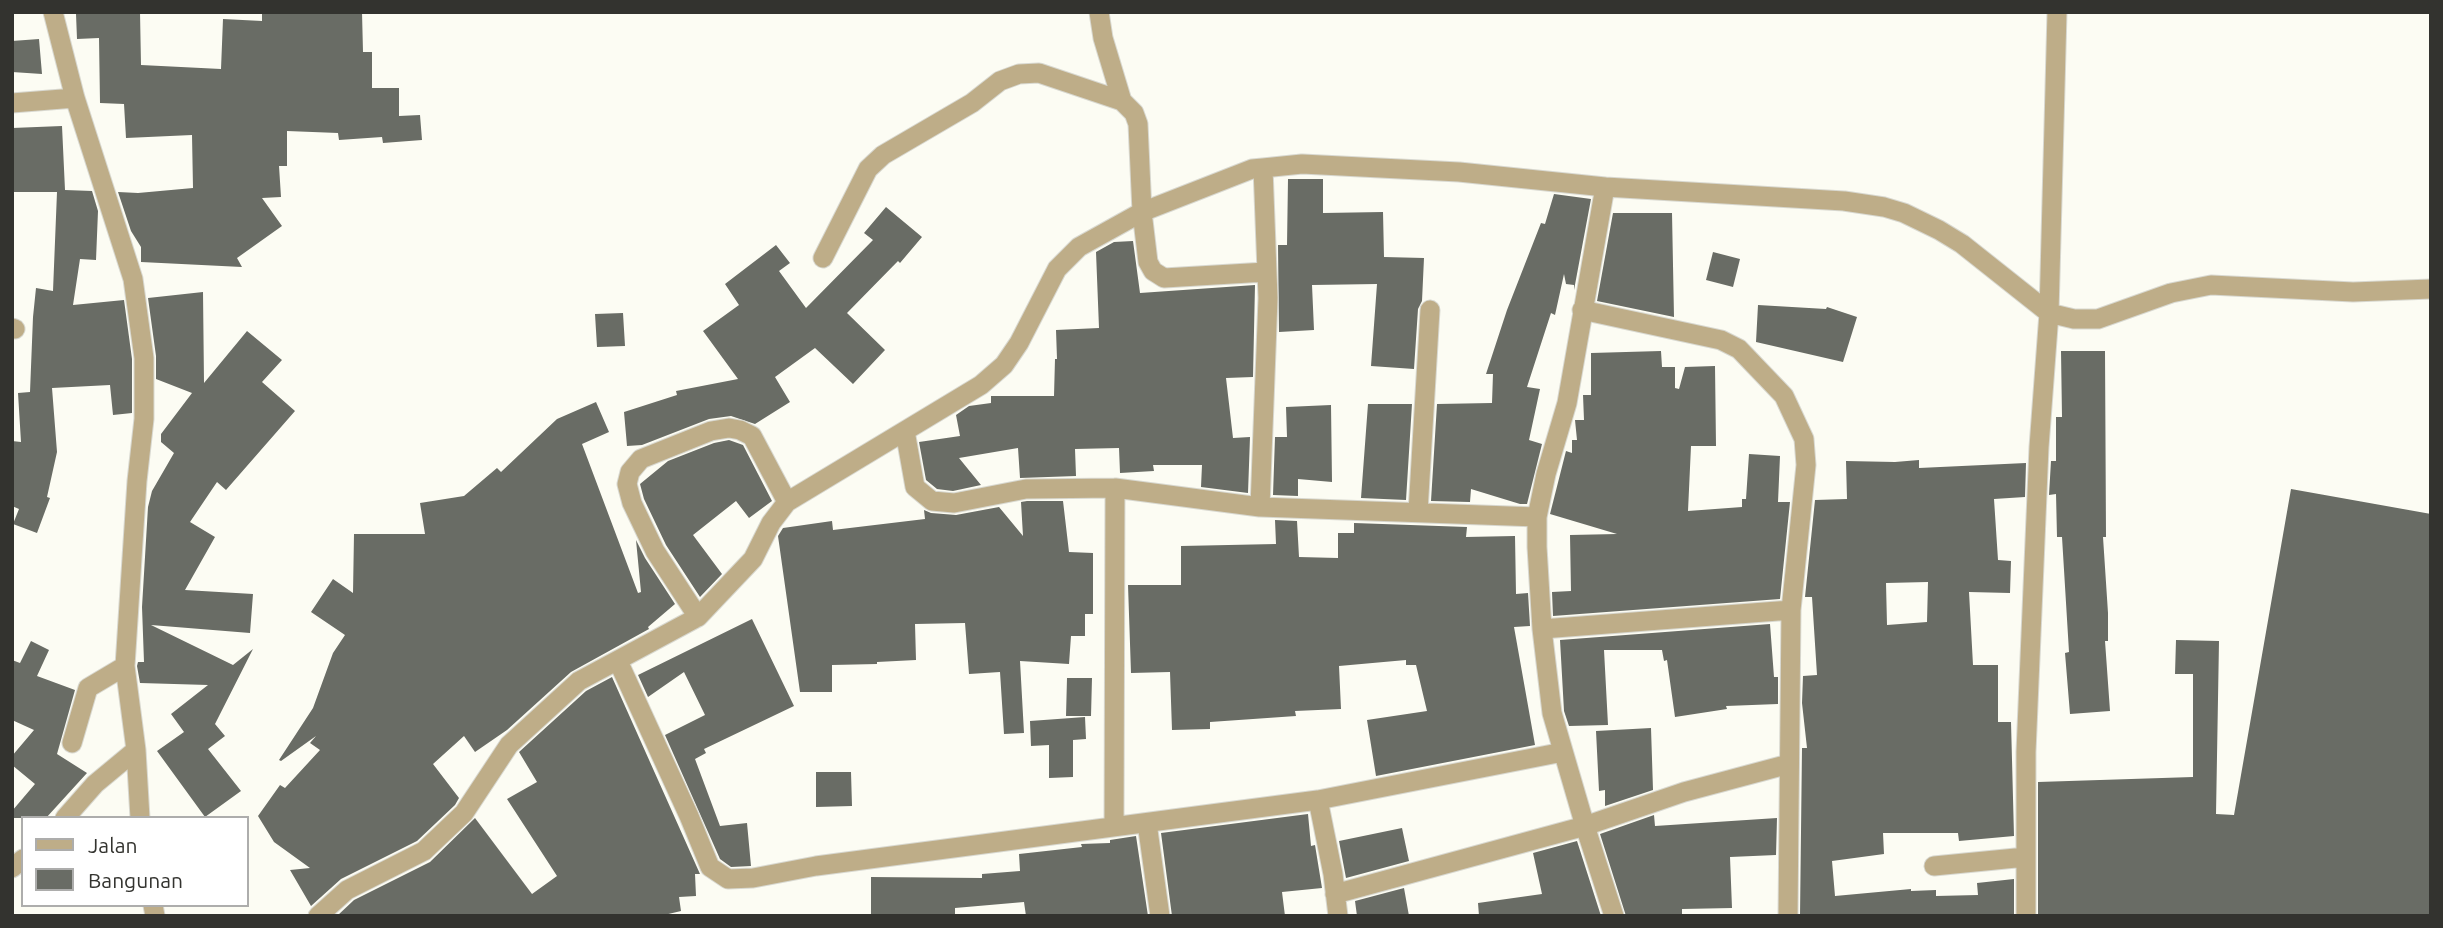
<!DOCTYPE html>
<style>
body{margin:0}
#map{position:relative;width:2443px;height:928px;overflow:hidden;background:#fcfcf3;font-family:Ubuntu,sans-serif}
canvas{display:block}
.frame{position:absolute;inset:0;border:14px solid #33332f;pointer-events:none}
.legend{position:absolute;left:21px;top:816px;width:228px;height:91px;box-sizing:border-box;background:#fff;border:2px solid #adadac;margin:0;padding:9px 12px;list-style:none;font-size:21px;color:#33332f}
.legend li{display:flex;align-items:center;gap:14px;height:35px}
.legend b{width:35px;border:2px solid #adadac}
</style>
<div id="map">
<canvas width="2443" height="928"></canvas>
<div class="frame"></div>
<ul class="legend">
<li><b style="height:9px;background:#bead88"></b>Jalan</li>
<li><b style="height:19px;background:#696c65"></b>Bangunan</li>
</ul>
</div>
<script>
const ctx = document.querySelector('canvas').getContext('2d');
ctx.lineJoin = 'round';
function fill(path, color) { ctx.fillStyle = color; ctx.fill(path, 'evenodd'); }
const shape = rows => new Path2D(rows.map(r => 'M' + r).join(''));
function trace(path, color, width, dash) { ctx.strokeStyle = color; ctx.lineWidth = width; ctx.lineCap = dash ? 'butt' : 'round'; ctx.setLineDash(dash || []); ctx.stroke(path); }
fill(shape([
 [140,12,141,65,221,69,223,19,262,21,262,13,362,12,363,52,372,52,372,88,399,88,399,116,420,115,422,140,383,143,382,137,339,140,338,133,287,131,287,166,279,166,281,197,262,198,282,226,237,258,242,267,141,262,141,247,131,231,118,192,138,193,193,188,192,135,126,138,124,104,100,103,99,38,77,39,76,14],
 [39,39,42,74,12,72,12,41],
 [62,126,65,190,92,191,98,211,96,260,80,259,73,305,124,300,132,359,132,413,113,415,110,385,52,388,57,452,47,497,50,498,37,533,13,524,19,509,12,506,12,441,21,442,18,393,30,392,33,317,36,288,53,291,57,192,12,192,12,128],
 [1288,179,1323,179,1323,213,1383,212,1384,257,1424,258,1422,301,1418,309,1414,369,1371,366,1377,284,1312,285,1314,330,1279,332,1278,245,1287,245],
 [1554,194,1591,199,1574,290,1574,285,1566,284,1564,274,1555,315,1551,313,1527,387,1540,389,1529,440,1542,444,1527,504,1520,504,1471,489,1470,502,1431,501,1437,404,1492,403,1493,374,1486,374,1507,310,1541,223,1545,224],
 [886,207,922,237,900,263,898,261,847,313,885,350,853,384,815,348,775,377,790,402,755,424,731,416,709,419,642,445,627,446,624,412,677,395,676,391,738,379,703,331,739,305,725,284,776,245,790,263,779,271,806,308,873,240,864,233],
 [1613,213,1672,213,1674,317,1597,301],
 [1133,241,1140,293,1255,285,1253,377,1226,378,1233,438,1250,437,1248,493,1201,487,1202,465,1153,465,1154,471,1120,473,1119,448,1075,449,1076,476,1020,478,1018,448,959,458,981,485,953,491,937,489,926,480,919,442,960,436,956,415,969,406,991,403,991,396,1054,396,1055,359,1057,359,1056,330,1099,328,1096,252,1114,242],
 [1713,252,1740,259,1733,287,1706,280],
 [203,292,204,383,247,331,282,360,262,382,295,411,226,490,217,482,190,522,215,537,185,590,253,594,250,633,151,625,233,665,253,649,215,724,225,736,208,749,241,791,205,817,157,751,184,732,171,714,208,685,140,683,137,666,138,662,144,662,142,607,148,507,152,491,174,453,161,442,161,434,192,393,156,379,156,356,148,298],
 [1758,305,1826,309,1827,307,1857,317,1843,362,1756,342],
 [623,313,625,346,597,347,595,314],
 [1661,351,1662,367,1675,367,1675,388,1679,389,1685,367,1715,366,1716,446,1691,446,1688,511,1742,507,1742,499,1746,499,1749,454,1780,456,1778,502,1790,502,1780,599,1553,616,1552,592,1571,591,1570,535,1617,534,1550,514,1566,451,1572,453,1572,440,1577,440,1575,420,1584,420,1583,395,1591,395,1591,353],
 [2061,351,2105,351,2106,537,2103,537,2108,613,2108,641,2105,641,2110,711,2070,714,2065,653,2069,652,2062,537,2057,537,2056,494,2049,495,2051,461,2056,461,2056,417,2062,417],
 [596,402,609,432,582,444,638,593,641,592,636,540,645,558,675,604,648,627,649,629,571,672,507,730,475,752,464,736,433,764,459,798,455,805,417,841,341,879,311,906,290,870,310,868,274,842,258,816,280,785,285,788,320,750,310,743,316,736,281,761,279,760,313,708,333,653,345,635,311,612,333,579,353,593,354,534,425,534,420,503,464,496,497,468,501,472,557,419],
 [1368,404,1412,404,1406,500,1361,498],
 [1331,405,1332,482,1298,479,1298,496,1273,495,1275,437,1287,437,1286,407],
 [729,440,743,445,772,501,749,518,736,501,693,535,722,574,700,597,666,545,644,499,640,484,668,461,714,443],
 [1919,460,1919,468,2026,463,2025,497,1994,499,1998,560,2011,561,2010,593,1969,592,1973,665,1998,665,1998,722,2011,722,2014,836,1959,841,1958,833,1883,833,1884,854,1832,861,1835,896,1911,889,1911,891,1936,890,1936,896,1978,895,1977,883,2014,879,2014,916,1800,916,1802,748,1807,748,1802,703,1803,676,1817,675,1812,597,1805,597,1815,500,1847,499,1846,461,1895,462],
 [1928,582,1927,622,1887,625,1886,583],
 [2291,489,2431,514,2431,916,2038,916,2038,782,2193,777,2193,674,2175,674,2176,640,2219,641,2216,814,2234,815],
 [1027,501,1063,501,1069,552,1093,553,1093,614,1085,614,1085,636,1071,636,1069,664,1020,661,1024,733,1004,734,1000,672,969,674,965,623,915,624,916,660,877,662,877,664,832,665,832,692,800,692,778,536,783,528,832,521,833,530,925,519,924,510,931,513,956,515,999,507,1023,536,1021,502],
 [1275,520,1297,521,1299,557,1338,558,1338,533,1354,533,1354,523,1467,527,1466,537,1515,536,1516,594,1528,593,1530,626,1514,627,1535,745,1376,776,1367,720,1427,711,1416,665,1406,665,1406,660,1339,666,1341,709,1295,711,1296,716,1210,722,1210,729,1172,730,1170,672,1131,673,1128,585,1181,585,1181,546,1276,544],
 [752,619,794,706,704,749,706,753,695,759,720,826,747,823,751,866,731,867,720,859,665,735,705,715,684,672,648,697,638,675],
 [1770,624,1774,677,1778,677,1778,704,1726,706,1727,709,1675,717,1667,660,1664,661,1662,650,1604,650,1608,725,1569,726,1564,711,1560,640],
 [31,641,49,650,37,676,75,690,57,754,87,773,46,818,12,818,12,811,35,784,12,765,12,756,34,730,12,720,12,660,20,663],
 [612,677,700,874,695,874,696,896,679,897,681,911,660,916,337,916,354,900,430,862,475,818,532,894,557,876,507,799,537,782,519,752,586,691],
 [1067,678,1092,678,1091,716,1066,716],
 [1085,717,1086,739,1073,740,1073,777,1049,778,1049,745,1031,746,1030,721],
 [1651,728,1653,790,1605,806,1605,790,1599,791,1596,731],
 [816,772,851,772,852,806,816,807],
 [1308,814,1311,846,1315,845,1322,888,1282,892,1285,916,1172,916,1161,833],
 [1654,815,1655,826,1777,818,1776,855,1730,857,1732,908,1682,909,1682,916,1626,916,1600,834],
 [1402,828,1409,861,1346,878,1339,841],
 [1136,836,1148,916,1026,916,1024,902,955,908,955,916,871,916,871,877,982,878,982,874,1020,871,1019,854,1082,847,1081,844,1110,843,1110,840],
 [1577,841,1601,916,1479,916,1478,903,1542,894,1533,853],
 [1404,888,1409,916,1357,916,1355,901]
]), '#696c65');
const minor = shape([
 [53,12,75,98,133,279,144,358,144,419,137,481,125,666,136,750,140,818],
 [1099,12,1103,38,1122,101],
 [12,103,75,98],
 [823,258,868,169,883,155,972,103,1000,81,1019,74,1039,73,1122,101,1134,113,1138,124,1142,212,1148,262,1153,271,1164,278,1266,272],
 [1582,310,1721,340,1739,349,1784,396,1804,439,1806,465,1791,610],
 [12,328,15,329],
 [905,431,915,487,932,501,954,503,1026,489,1115,488,1114,827],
 [1115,488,1260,507,1537,517],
 [1260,507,1268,298,1263,168],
 [1418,512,1430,310],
 [698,617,655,551,632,503,627,484,630,472,641,459,711,431,729,428,740,430,752,436,787,502],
 [1542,629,1791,610,1788,916],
 [618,661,689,816,710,867,728,879,753,878,816,866,1318,800,1563,752],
 [72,743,88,688,125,666],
 [1318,800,1333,874,1338,916],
 [65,818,95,784,136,750],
 [1147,823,1160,916],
 [1934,866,2026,857],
 [12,868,23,859],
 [1335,894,1585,826,1684,792,1789,764],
 [153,905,155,916],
 [318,916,347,890,424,851,464,813,509,745,579,681,698,617,753,559,771,523,787,502,981,385,1004,365,1019,343,1057,269,1079,247,1142,212,1252,169,1263,168,1302,164,1459,172,1605,187],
 [1614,916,1585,826,1552,713,1542,629,1537,547,1537,517,1546,474,1567,403,1605,187,1844,201,1884,207,1904,213,1939,230,1962,244,2049,313,2074,319,2098,319,2171,293,2211,285,2353,292,2431,289],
 [2026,916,2026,752,2039,447,2049,313,2057,12]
]);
trace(minor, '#d8d8d0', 21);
trace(minor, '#bead88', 19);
</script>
